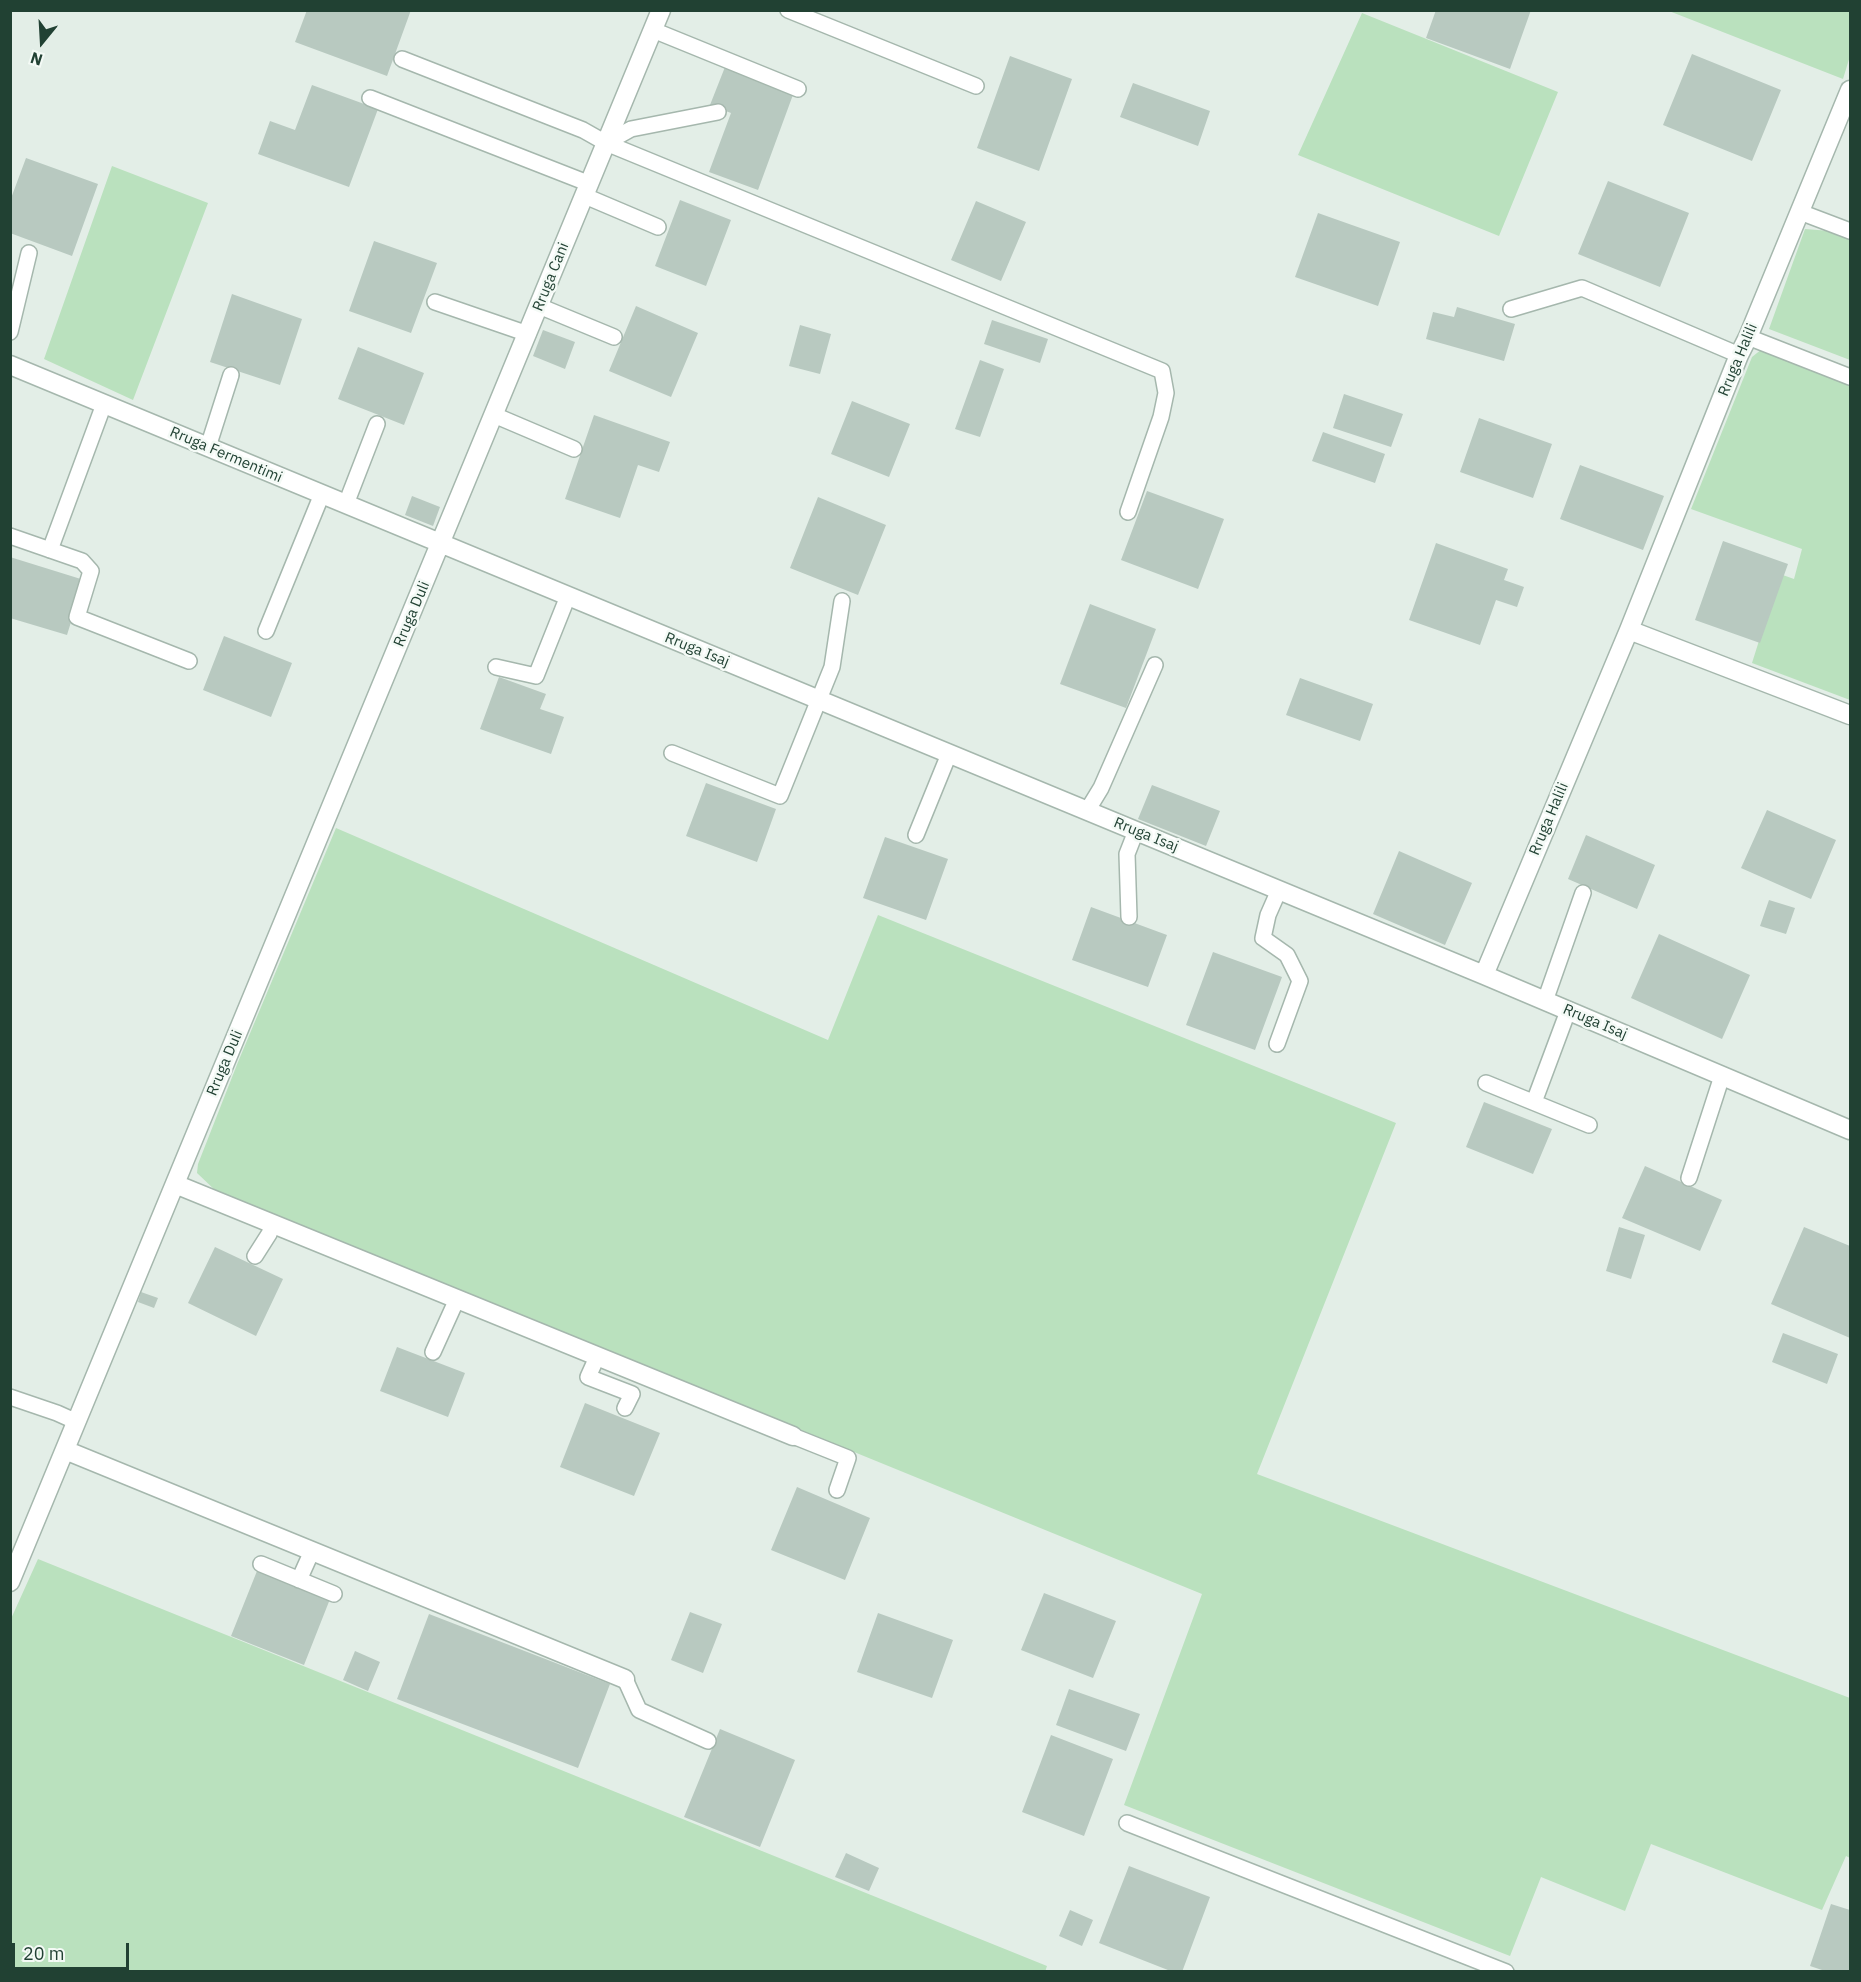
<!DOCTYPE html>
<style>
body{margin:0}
#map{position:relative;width:1861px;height:1982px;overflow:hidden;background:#e3eee7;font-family:"IBM Plex Sans",sans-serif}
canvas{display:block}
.frame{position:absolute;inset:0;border:12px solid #214133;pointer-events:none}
.north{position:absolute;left:12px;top:12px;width:60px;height:60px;-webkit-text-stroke:4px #f4faf6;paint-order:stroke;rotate:198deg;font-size:16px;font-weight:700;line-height:24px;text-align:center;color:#214133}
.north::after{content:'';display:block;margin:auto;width:21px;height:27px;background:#214133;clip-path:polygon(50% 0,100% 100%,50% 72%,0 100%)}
.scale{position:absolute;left:12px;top:1943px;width:117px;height:27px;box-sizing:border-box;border:3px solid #214133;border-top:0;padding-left:8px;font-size:18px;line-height:21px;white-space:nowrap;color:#214133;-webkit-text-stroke:4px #f4faf6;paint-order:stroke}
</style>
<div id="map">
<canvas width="1861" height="1982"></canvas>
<div class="frame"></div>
<div class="north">N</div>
<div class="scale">20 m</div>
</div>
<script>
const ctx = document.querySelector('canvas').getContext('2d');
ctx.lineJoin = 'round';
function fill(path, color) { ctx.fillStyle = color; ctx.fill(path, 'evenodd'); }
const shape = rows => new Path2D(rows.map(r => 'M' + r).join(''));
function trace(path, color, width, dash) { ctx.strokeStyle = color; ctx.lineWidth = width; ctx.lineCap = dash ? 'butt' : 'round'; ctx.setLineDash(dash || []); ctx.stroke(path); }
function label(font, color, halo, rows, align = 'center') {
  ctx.font = font + ' "IBM Plex Sans",sans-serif'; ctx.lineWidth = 5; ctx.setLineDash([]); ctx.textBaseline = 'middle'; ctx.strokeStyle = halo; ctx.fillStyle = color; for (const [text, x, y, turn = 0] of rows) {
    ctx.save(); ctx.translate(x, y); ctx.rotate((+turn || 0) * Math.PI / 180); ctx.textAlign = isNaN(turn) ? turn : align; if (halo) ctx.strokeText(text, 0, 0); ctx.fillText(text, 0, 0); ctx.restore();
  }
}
fill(shape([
 [1669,11,1850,11,1850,56,1843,79],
 [1362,13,1558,92,1499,236,1298,155],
 [112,166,208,203,133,400,44,359],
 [1805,229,1830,231,1850,238,1850,360,1769,329],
 [1762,349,1850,384,1850,700,1752,663,1780,574,1794,579,1802,549,1691,509,1752,357],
 [336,828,828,1040,878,915,1396,1123,1257,1474,1850,1698,1850,1858,1846,1856,1822,1910,1651,1844,1625,1911,1541,1877,1510,1956,1124,1805,1202,1594,217,1192,197,1173,198,1164,238,1062],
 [38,1559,1047,1966,1045,1972,23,1971,10,1966,10,1621]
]), '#bae1be');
fill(shape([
 [307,10,411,10,387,76,295,42],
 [1436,10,1531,10,1510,69,1426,38],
 [1692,54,1781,90,1752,161,1663,125],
 [1010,56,1072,79,1039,171,977,148],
 [725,67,794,92,758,190,709,172,731,113,710,105],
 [1133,83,1210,111,1198,146,1120,117],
 [312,85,378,109,349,187,258,154,270,121,295,130],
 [26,158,98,184,72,256,10,233,10,201],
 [1608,181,1689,213,1660,287,1578,254],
 [680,200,731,220,706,286,655,266],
 [976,201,1026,222,1001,281,951,260],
 [1318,213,1400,242,1378,306,1295,277],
 [374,241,437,263,411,333,349,311],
 [232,294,302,319,280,385,210,362],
 [636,306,698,333,671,397,609,371],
 [1457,307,1515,324,1504,361,1426,339,1433,312,1454,317],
 [992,320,1048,339,1040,363,984,344],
 [800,325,831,334,820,374,789,366],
 [543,330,575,342,565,369,533,356],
 [358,347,424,373,404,425,338,399],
 [980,360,1004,369,980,437,955,429],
 [1344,394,1403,414,1391,447,1333,428],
 [852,401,910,424,889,477,831,454],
 [594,415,670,442,659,472,638,465,620,518,565,499],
 [1479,418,1552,444,1533,498,1460,472],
 [1323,432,1385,454,1375,483,1312,461],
 [1580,465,1664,496,1643,550,1560,519],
 [1147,491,1224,519,1198,589,1121,560],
 [412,496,440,507,433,526,405,515],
 [818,497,886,525,858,595,790,568],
 [1723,541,1788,564,1760,643,1695,620],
 [1436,543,1508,569,1504,580,1524,587,1517,607,1496,600,1480,645,1409,620],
 [10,557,84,580,67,635,10,618],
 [1090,604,1156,629,1126,708,1060,684],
 [224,636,292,663,271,717,203,690],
 [499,677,546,694,540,709,564,717,551,754,480,729],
 [1300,678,1373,704,1360,741,1286,715],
 [706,783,776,809,757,862,686,836],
 [1152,785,1220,811,1206,846,1138,819],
 [1767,810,1836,840,1811,899,1741,868],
 [1586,835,1655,865,1637,909,1568,879],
 [885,837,948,859,926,920,863,898],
 [1399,851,1472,883,1445,945,1373,914],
 [1769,900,1795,908,1786,934,1760,926],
 [1091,907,1167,935,1148,987,1072,960],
 [1659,934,1750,975,1722,1039,1631,998],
 [1213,952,1282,977,1255,1050,1186,1025],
 [1484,1102,1552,1129,1533,1174,1466,1147],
 [1645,1166,1722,1200,1700,1251,1622,1218],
 [1619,1227,1645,1235,1631,1279,1606,1271],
 [1804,1227,1850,1246,1850,1338,1771,1304],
 [215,1247,283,1279,256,1336,188,1303],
 [141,1292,158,1298,154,1308,138,1302],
 [1783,1333,1838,1354,1827,1384,1772,1362],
 [397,1347,465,1373,448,1417,380,1391],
 [585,1403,660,1433,634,1496,560,1467],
 [797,1487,870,1518,845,1580,771,1550],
 [257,1571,330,1599,304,1665,231,1636],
 [1044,1593,1116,1621,1093,1678,1021,1650],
 [690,1612,722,1624,703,1673,671,1660],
 [878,1613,953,1640,932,1698,857,1672],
 [429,1614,610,1684,578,1768,397,1699],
 [355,1651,380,1662,368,1691,343,1680],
 [1069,1689,1140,1714,1126,1751,1056,1725],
 [720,1729,795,1760,760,1847,684,1817],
 [1051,1735,1113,1759,1084,1836,1022,1812],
 [846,1853,879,1868,869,1891,835,1877],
 [1129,1866,1210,1897,1182,1972,1173,1972,1099,1943],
 [1831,1904,1850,1910,1850,1972,1828,1972,1810,1966],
 [1070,1910,1093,1920,1082,1946,1059,1936]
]), '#b8c9c0');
const lane = shape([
 [788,10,976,86],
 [653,30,798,89],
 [402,59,583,130,606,143,1162,371,1166,393,1161,417,1128,512],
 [370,98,590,184],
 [606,143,631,129,718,112],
 [585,196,658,227],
 [1800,212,1850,231],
 [435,302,528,334],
 [539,306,614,337],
 [1511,309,1582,288,1739,355],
 [10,332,29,253],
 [1748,337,1850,377],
 [494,415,574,449],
 [208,447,231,375],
 [346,504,377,424],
 [10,536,82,561,91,571,77,617,189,661],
 [50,550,104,404],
 [266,631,322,494],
 [496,667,536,676,568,596],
 [672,753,780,796,832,667,842,601],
 [1087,811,1101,788,1155,665],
 [916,835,949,754],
 [1129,917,1127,854,1136,831],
 [1545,1001,1583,893],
 [1277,1044,1300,981,1287,955,1263,938,1268,915,1279,890],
 [1486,1083,1589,1125],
 [1534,1102,1568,1011],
 [1689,1178,1722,1076],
 [255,1256,269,1234,273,1224],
 [433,1352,457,1299],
 [597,1357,588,1377,632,1394,625,1408],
 [10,1397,57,1413,77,1422],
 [793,1436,848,1458,837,1490],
 [261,1564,334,1594],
 [299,1580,312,1551],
 [625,1679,639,1710,708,1741],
 [1127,1823,1506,1972]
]);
const street = shape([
 [10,365,1484,975,1850,1130],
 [1629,630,1850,715],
 [1484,975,1629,630,1739,355,1748,337,1850,90],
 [175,1184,793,1436],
 [65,1450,625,1679],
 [10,1582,661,10]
]);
trace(lane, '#a5b7ad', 18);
trace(street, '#a5b7ad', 21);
trace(lane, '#fff', 15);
trace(street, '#fff', 18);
label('15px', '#214133', '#f4faf6', [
 ["Rruga Cani",551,277,-68],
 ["Rruga Halili",1738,360,-67],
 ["Rruga Fermentimi",226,455,23],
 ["Rruga Duli",412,614,-67],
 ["Rruga Isaj",697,650,22],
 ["Rruga Halili",1549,819,-67],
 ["Rruga Isaj",1146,835,22],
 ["Rruga Isaj",1595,1022,23],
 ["Rruga Duli",225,1063,-67]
]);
</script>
